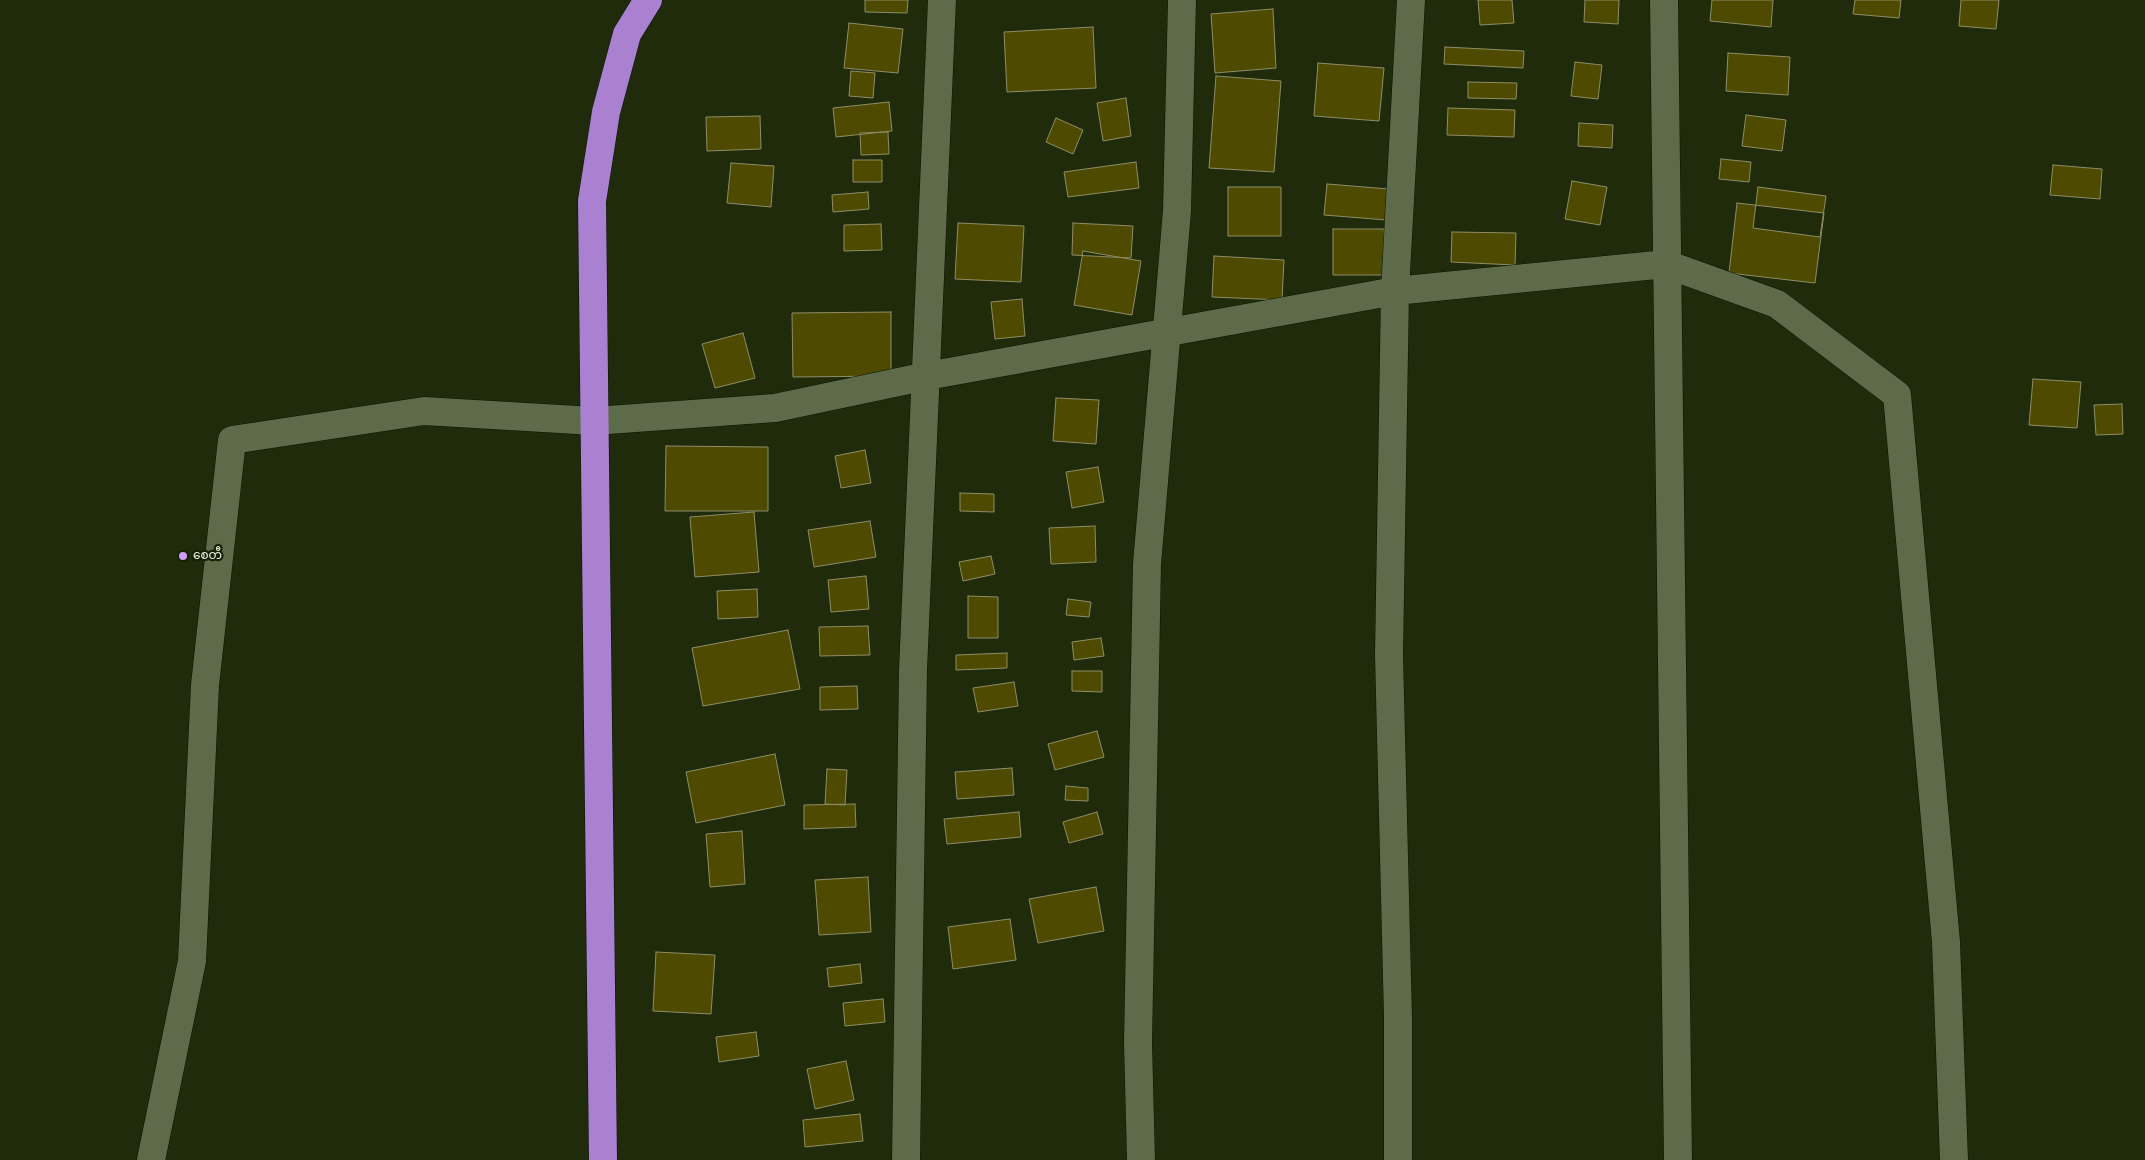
<!DOCTYPE html>
<meta charset="utf-8">
<style>
body{margin:0}
canvas{display:block;background:#1f2b0b}
</style>
<canvas width="2145" height="1160"></canvas>
<script>
const ctx = document.querySelector('canvas').getContext('2d');
ctx.lineJoin = 'round';
function fill(path, color) { ctx.fillStyle = color; ctx.fill(path, 'evenodd'); }
const shape = rows => new Path2D(rows.map(r => 'M' + r).join(''));
function trace(path, color, width, dash) { ctx.strokeStyle = color; ctx.lineWidth = width; ctx.lineCap = dash ? 'butt' : 'round'; ctx.setLineDash(dash || []); ctx.stroke(path); }
function label(font, color, halo, rows, align = 'center') {
  ctx.font = font + ' "PT Sans","Noto Sans Myanmar",sans-serif'; ctx.lineWidth = 4.5; ctx.setLineDash([]); ctx.textBaseline = 'middle'; ctx.strokeStyle = halo; ctx.fillStyle = color; for (const [text, x, y, turn = 0] of rows) {
    ctx.save(); ctx.translate(x, y); ctx.rotate((+turn || 0) * Math.PI / 180); ctx.textAlign = isNaN(turn) ? turn : align; if (halo) ctx.strokeText(text, 0, 0); ctx.fillText(text, 0, 0); ctx.restore();
  }
}
const building = shape([
 [865,0,908,0,907,13,865,12,865,0],
 [1478,0,1512,0,1514,23,1480,25,1478,0],
 [1585,0,1619,0,1618,24,1584,22,1585,0],
 [1712,0,1773,0,1771,27,1710,21,1712,0],
 [1855,0,1901,0,1899,18,1853,14,1855,0],
 [1961,0,1999,0,1996,29,1959,26,1961,0],
 [1273,9,1276,68,1215,73,1211,14,1273,9],
 [849,23,903,29,898,73,844,68,849,23],
 [1093,27,1096,88,1007,92,1004,32,1093,27],
 [1445,47,1524,51,1523,68,1444,64,1445,47],
 [1728,53,1790,57,1788,95,1726,91,1728,53],
 [1575,62,1602,65,1598,99,1571,96,1575,62],
 [1318,63,1384,68,1379,121,1314,116,1318,63],
 [851,71,875,73,873,98,849,96,851,71],
 [1216,76,1281,81,1274,172,1209,168,1216,76],
 [1468,82,1517,83,1516,99,1468,98,1468,82],
 [1126,98,1131,136,1103,141,1097,103,1126,98],
 [889,102,892,131,836,137,833,108,889,102],
 [1448,108,1515,110,1514,137,1447,135,1448,108],
 [1746,115,1786,120,1782,151,1742,146,1746,115],
 [760,116,761,149,707,151,706,117,760,116],
 [1056,118,1083,130,1073,154,1046,142,1056,118],
 [1579,123,1613,125,1612,148,1578,146,1579,123],
 [888,132,889,154,861,155,860,133,888,132],
 [1721,159,1751,162,1749,182,1719,179,1721,159],
 [853,160,882,160,882,182,853,182,853,160],
 [1136,162,1139,188,1068,197,1064,172,1136,162],
 [731,163,774,166,771,207,727,203,731,163],
 [2053,165,2102,169,2100,199,2050,195,2053,165],
 [1572,181,1607,187,1600,225,1565,219,1572,181],
 [1327,184,1389,189,1386,220,1324,215,1327,184],
 [1228,187,1281,187,1281,236,1228,236,1228,187],
 [1758,187,1826,196,1820,237,1753,228,1758,187],
 [868,192,869,209,833,212,832,195,868,192],
 [1737,203,1824,213,1815,283,1729,273,1737,203],
 [958,223,1024,226,1021,282,955,279,958,223],
 [1073,223,1133,226,1131,258,1072,255,1073,223],
 [881,224,882,250,844,251,844,225,881,224],
 [1333,229,1384,229,1385,275,1333,275,1333,229],
 [1452,232,1516,233,1515,265,1451,262,1452,232],
 [1083,251,1141,261,1132,315,1074,305,1083,251],
 [1214,256,1284,260,1282,300,1212,297,1214,256],
 [1022,299,1025,336,995,339,991,302,1022,299],
 [891,312,891,376,793,377,792,313,891,312],
 [743,333,755,378,715,388,702,344,743,333],
 [2033,379,2081,382,2077,428,2029,425,2033,379],
 [1056,398,1099,400,1096,444,1053,441,1056,398],
 [2122,404,2123,434,2096,435,2094,405,2122,404],
 [666,446,768,447,768,511,665,511,666,446],
 [865,450,871,483,841,488,835,456,865,450],
 [1098,467,1104,502,1072,508,1066,472,1098,467],
 [960,493,994,494,994,512,960,511,960,493],
 [754,512,759,572,695,577,690,517,754,512],
 [870,521,876,557,814,567,808,530,870,521],
 [1095,526,1096,562,1051,564,1049,528,1095,526],
 [991,556,995,574,963,581,959,562,991,556],
 [866,576,869,609,831,612,828,580,866,576],
 [757,589,758,617,718,619,717,591,757,589],
 [968,596,998,597,998,638,968,638,968,596],
 [1068,599,1091,602,1089,617,1066,615,1068,599],
 [868,626,870,655,820,656,819,627,868,626],
 [788,630,800,689,703,706,692,648,788,630],
 [1101,638,1104,656,1074,660,1072,642,1101,638],
 [1007,653,1007,668,956,670,956,655,1007,653],
 [1072,671,1102,671,1102,692,1072,691,1072,671],
 [1014,682,1018,706,978,712,973,688,1014,682],
 [857,686,858,709,820,710,820,687,857,686],
 [1097,731,1104,757,1055,770,1048,744,1097,731],
 [775,754,785,805,696,823,686,772,775,754],
 [1012,768,1014,795,957,799,955,772,1012,768],
 [827,769,847,770,845,805,825,804,827,769],
 [1066,786,1088,788,1088,801,1065,800,1066,786],
 [855,804,856,827,804,829,804,805,855,804],
 [1019,812,1021,837,947,844,944,819,1019,812],
 [1097,812,1103,834,1069,843,1063,822,1097,812],
 [742,831,745,884,710,887,706,834,742,831],
 [868,877,871,932,819,935,815,880,868,877],
 [1096,887,1104,931,1038,943,1029,899,1096,887],
 [1010,919,1016,960,953,969,948,927,1010,919],
 [656,952,715,955,711,1014,653,1011,656,952],
 [860,964,862,983,829,987,827,968,860,964],
 [883,999,885,1022,845,1026,843,1003,883,999],
 [756,1032,759,1056,719,1062,716,1037,756,1032],
 [846,1061,854,1100,815,1109,807,1069,846,1061],
 [860,1114,863,1141,805,1147,803,1120,860,1114]
]);
fill(building, '#4e4b00');
trace(building, '#8e8d67', 1);
const minor = shape([
 [1664,0,1678,1160],
 [151,1160,192,961,205,685,232,440,424,411,594,421,775,408,927,376,1395,291,1666,264,1777,304,1897,395,1946,942,1954,1160],
 [906,1160,913,670,942,0],
 [1141,1160,1138,1043,1147,564,1177,211,1182,0],
 [1398,1160,1398,1018,1389,655,1395,291,1411,0]
]);
const highway = shape([
 [603,1160,592,201,606,112,627,34,648,0]
]);
trace(minor, '#091300', 29);
trace(highway, '#091300', 29);
trace(minor, '#5d6b4a', 28);
trace(highway, '#aa81d1', 28);
for (const [x, y, r, color] of [
 [183,556,5,"#d09dff"]
]) { const dot = new Path2D(); dot.arc(x, y, r, 0, 2 * Math.PI); ctx.fillStyle = color; ctx.fill(dot); trace(dot, '#162103', 2); }
label('12px', '#ecf5e2', '#162103', [
 ["စေတီ",193,556]
], 'left');
</script>
